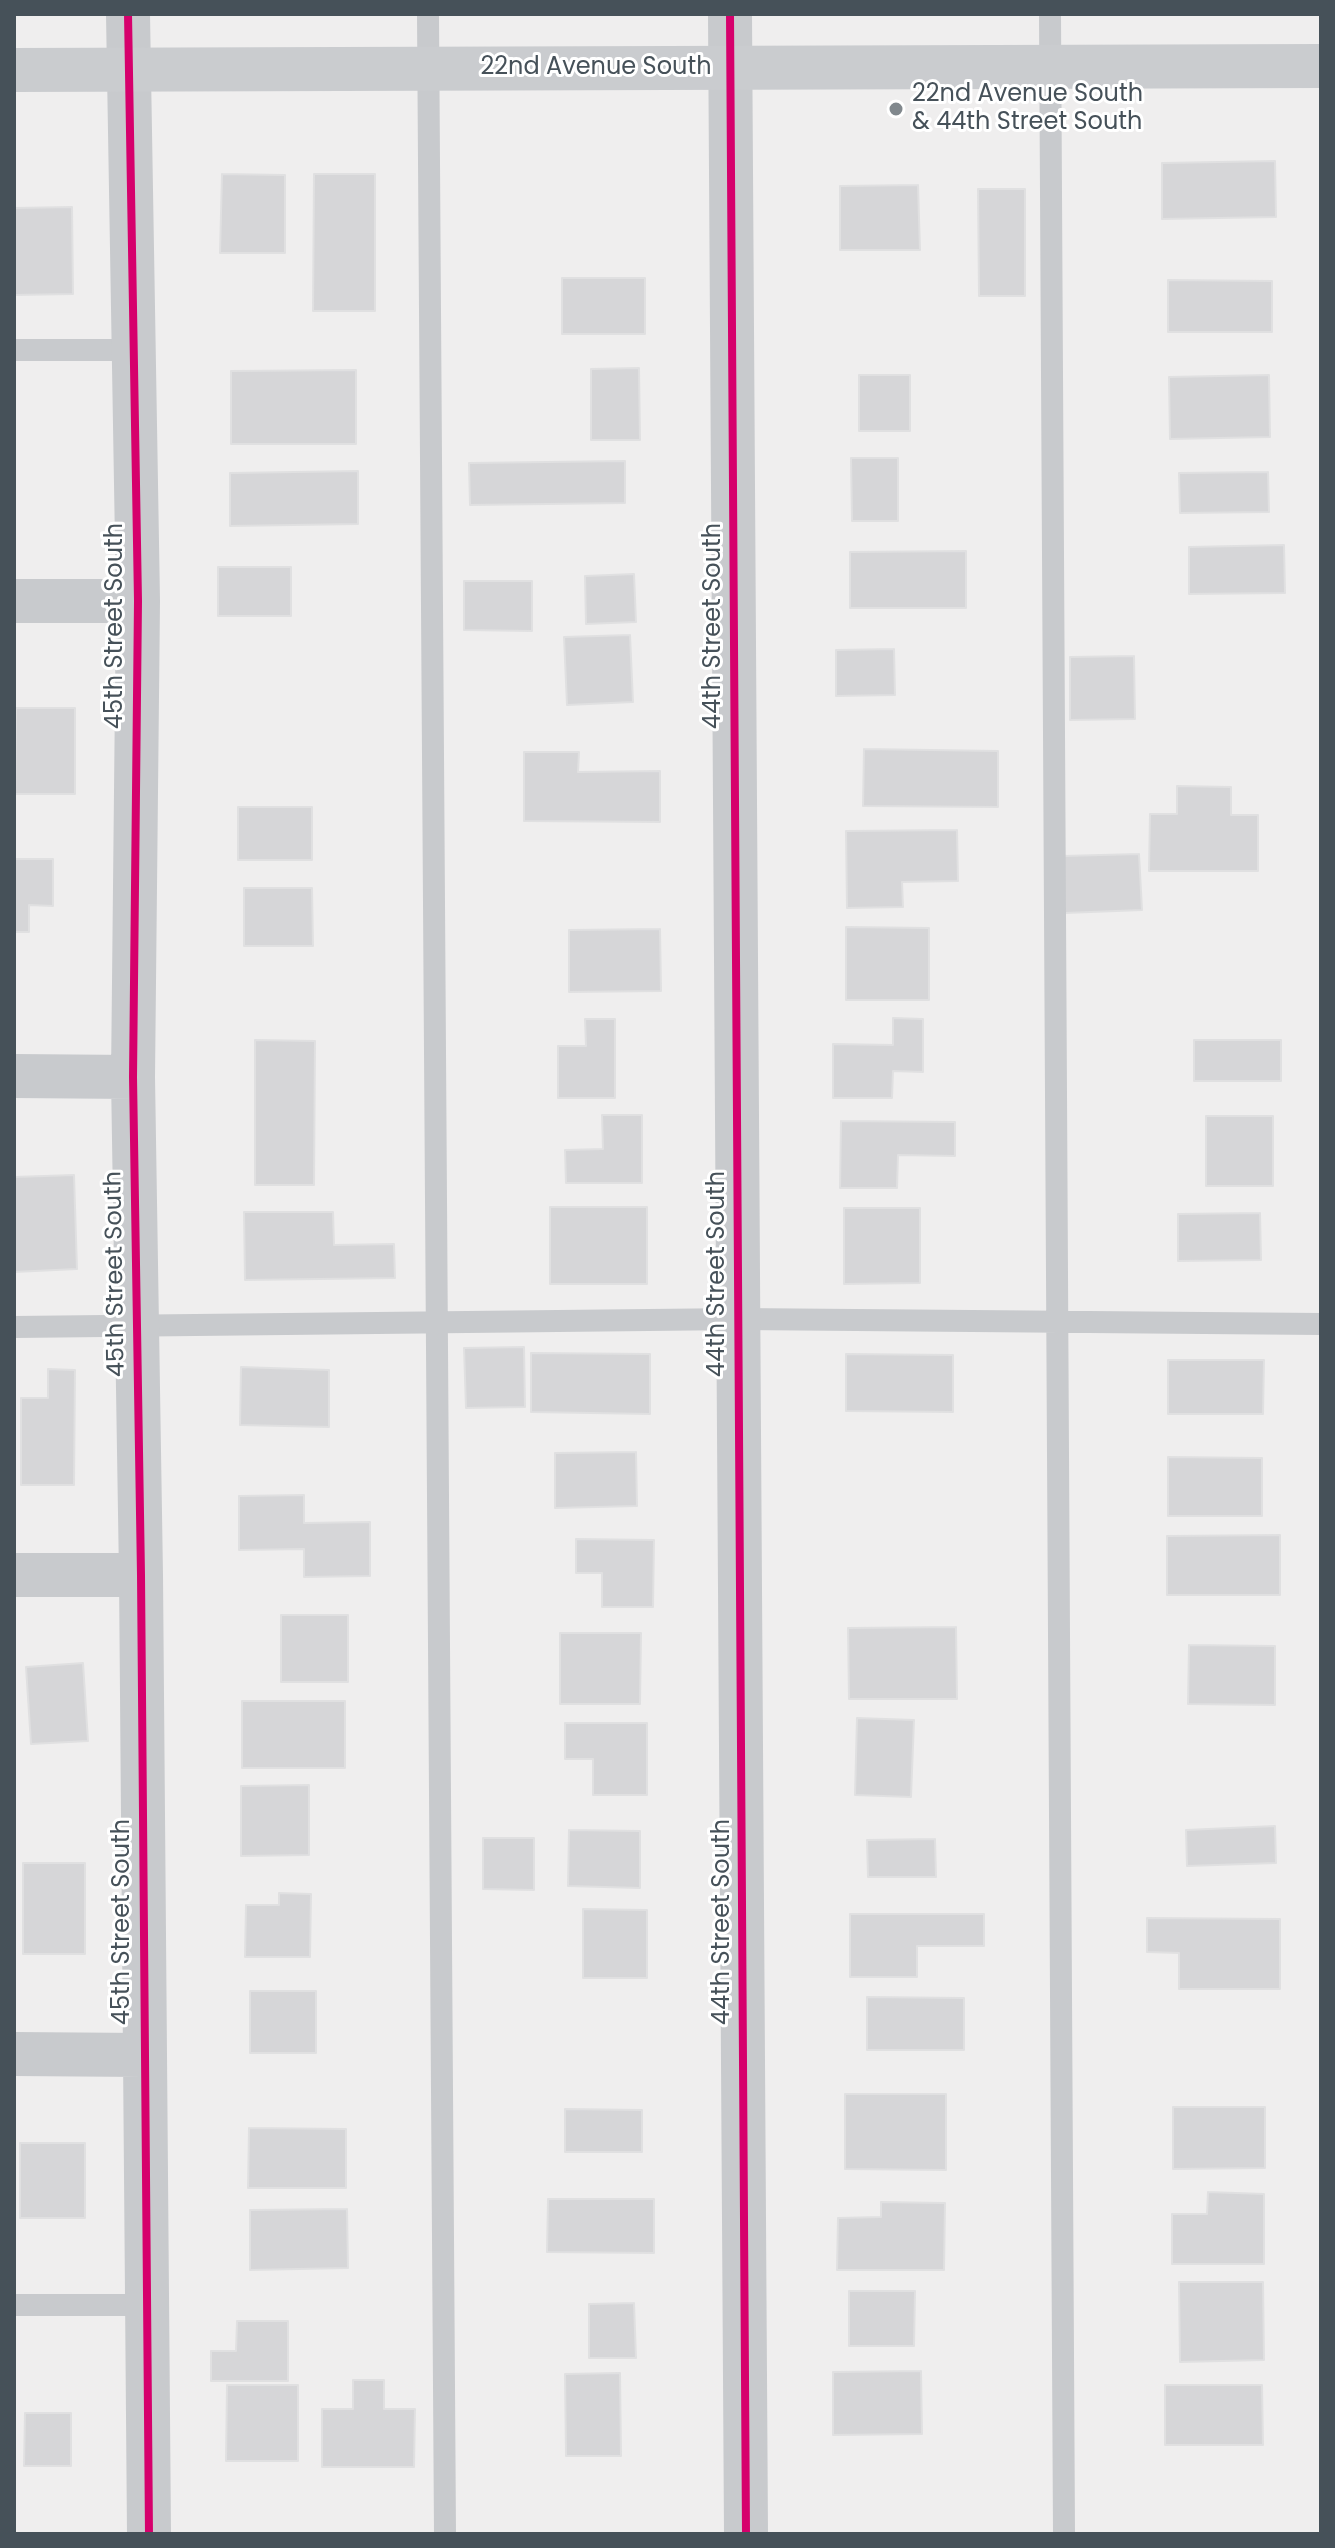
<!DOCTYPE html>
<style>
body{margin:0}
#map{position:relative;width:1335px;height:2548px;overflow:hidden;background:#efeeee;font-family:Poppins,sans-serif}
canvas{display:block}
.frame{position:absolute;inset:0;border:16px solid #465159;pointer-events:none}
</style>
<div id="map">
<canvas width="1335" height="2548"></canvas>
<div class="frame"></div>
</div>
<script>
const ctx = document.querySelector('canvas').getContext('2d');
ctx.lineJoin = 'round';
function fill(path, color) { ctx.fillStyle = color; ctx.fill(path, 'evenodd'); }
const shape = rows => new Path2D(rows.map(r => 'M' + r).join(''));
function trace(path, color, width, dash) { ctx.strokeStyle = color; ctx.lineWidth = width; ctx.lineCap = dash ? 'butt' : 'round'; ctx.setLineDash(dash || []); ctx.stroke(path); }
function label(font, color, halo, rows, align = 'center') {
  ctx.font = font + ' Poppins,sans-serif'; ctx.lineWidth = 6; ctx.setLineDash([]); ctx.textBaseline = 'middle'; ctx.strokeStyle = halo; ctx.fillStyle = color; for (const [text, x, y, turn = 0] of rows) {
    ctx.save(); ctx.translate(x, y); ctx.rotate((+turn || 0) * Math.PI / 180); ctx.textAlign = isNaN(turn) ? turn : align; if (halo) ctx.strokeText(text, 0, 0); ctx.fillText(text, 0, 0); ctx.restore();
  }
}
const building = shape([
 [1275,161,1276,217,1162,219,1162,163,1275,161],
 [222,174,285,175,285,253,220,253,222,174],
 [314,174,375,174,375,311,313,311,314,174],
 [918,185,920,250,840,250,840,186,918,185],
 [978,189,1025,189,1025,296,979,296,978,189],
 [72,207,73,294,14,295,14,208,72,207],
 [562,278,645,278,645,334,562,334,562,278],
 [1168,280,1272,281,1272,332,1168,332,1168,280],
 [639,368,640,440,591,440,591,369,639,368],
 [356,370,356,444,231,444,231,371,356,370],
 [859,375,910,375,910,431,859,431,859,375],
 [1269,375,1270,437,1170,439,1169,377,1269,375],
 [851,458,898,458,898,521,852,521,851,458],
 [625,461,625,503,470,505,469,463,625,461],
 [358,471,358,524,230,526,230,473,358,471],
 [1268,472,1269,512,1180,513,1179,473,1268,472],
 [1284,545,1285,593,1189,594,1189,547,1284,545],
 [966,551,966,608,850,608,850,552,966,551],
 [218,567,291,567,291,616,218,616,218,567],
 [634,574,636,622,586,624,585,576,634,574],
 [464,581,532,581,532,631,464,630,464,581],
 [630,635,633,702,567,705,564,637,630,635],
 [894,649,895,695,836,696,836,650,894,649],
 [1134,656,1135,719,1070,720,1070,657,1134,656],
 [16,708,75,708,75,794,15,794,16,708],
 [864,749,998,751,998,807,863,806,864,749],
 [524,752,579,752,578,772,660,771,660,822,524,821,524,752],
 [1177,786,1231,787,1231,815,1258,815,1258,871,1149,871,1150,814,1177,814,1177,786],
 [238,807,312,807,312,860,238,860,238,807],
 [957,830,958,881,902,882,903,907,847,908,846,831,957,830],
 [1139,854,1142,910,1065,913,1063,856,1139,854],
 [14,859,53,859,53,906,29,905,29,932,14,932,14,859],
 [244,888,312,888,313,946,244,946,244,888],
 [846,927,929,928,929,1000,846,1000,846,927],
 [660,929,661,991,569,992,569,930,660,929],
 [893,1018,923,1019,923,1072,893,1071,892,1098,833,1098,833,1044,893,1045,893,1018],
 [585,1019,615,1019,615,1098,558,1098,558,1046,586,1046,585,1019],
 [255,1040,315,1041,314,1185,255,1185,255,1040],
 [1194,1040,1281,1040,1281,1081,1194,1081,1194,1040],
 [602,1115,642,1115,642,1183,566,1183,565,1150,603,1149,602,1115],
 [1206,1116,1273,1116,1273,1186,1206,1186,1206,1116],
 [841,1121,955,1122,955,1156,898,1155,897,1188,840,1188,841,1121],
 [74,1175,77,1269,14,1272,14,1177,74,1175],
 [550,1207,647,1207,647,1284,550,1284,550,1207],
 [844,1208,920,1208,920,1283,844,1284,844,1208],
 [244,1212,333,1212,334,1245,394,1244,395,1278,245,1280,244,1212],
 [1260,1213,1261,1260,1178,1261,1178,1214,1260,1213],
 [524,1347,525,1407,466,1408,464,1348,524,1347],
 [531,1353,650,1354,650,1414,531,1412,531,1353],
 [846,1354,953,1355,953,1412,846,1411,846,1354],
 [1168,1360,1264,1360,1263,1414,1168,1414,1168,1360],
 [241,1367,329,1370,329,1427,240,1425,241,1367],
 [48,1369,75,1370,74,1485,21,1485,21,1398,48,1398,48,1369],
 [636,1452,637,1506,555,1508,555,1453,636,1452],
 [1168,1457,1262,1458,1262,1516,1168,1516,1168,1457],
 [304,1495,304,1523,370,1522,370,1576,304,1577,304,1549,239,1550,239,1496,304,1495],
 [1280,1535,1280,1595,1167,1595,1167,1536,1280,1535],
 [576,1539,654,1540,653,1607,602,1607,602,1573,576,1573,576,1539],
 [281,1615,348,1615,348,1682,281,1682,281,1615],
 [956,1627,957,1699,849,1699,848,1628,956,1627],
 [560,1633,641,1633,640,1704,560,1704,560,1633],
 [1189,1645,1275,1646,1275,1705,1188,1704,1189,1645],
 [83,1663,88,1741,31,1744,26,1667,83,1663],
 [242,1701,345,1701,345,1768,242,1768,242,1701],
 [857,1718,914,1720,911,1797,855,1795,857,1718],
 [565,1723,647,1723,647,1795,593,1795,593,1759,565,1759,565,1723],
 [309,1785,309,1855,241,1856,241,1786,309,1785],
 [1275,1826,1276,1863,1187,1866,1186,1830,1275,1826],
 [569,1830,640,1831,640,1888,568,1886,569,1830],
 [483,1838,534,1838,534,1890,483,1889,483,1838],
 [935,1839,936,1877,868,1877,867,1840,935,1839],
 [23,1863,85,1863,85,1954,23,1954,23,1863],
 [279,1893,311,1894,310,1957,245,1957,246,1905,279,1905,279,1893],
 [583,1909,647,1910,647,1978,583,1978,583,1909],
 [850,1914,984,1914,984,1946,917,1946,917,1977,850,1977,850,1914],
 [1147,1918,1280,1919,1280,1989,1179,1989,1179,1953,1147,1952,1147,1918],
 [250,1991,316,1991,316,2053,250,2053,250,1991],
 [867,1997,964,1998,964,2050,867,2050,867,1997],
 [845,2094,946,2094,946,2170,845,2169,845,2094],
 [1173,2107,1265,2107,1265,2168,1173,2169,1173,2107],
 [565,2109,642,2110,642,2152,565,2152,565,2109],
 [249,2128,346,2129,346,2188,248,2188,249,2128],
 [20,2143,85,2143,85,2218,20,2218,20,2143],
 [1208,2192,1264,2194,1264,2264,1172,2264,1172,2214,1207,2214,1208,2192],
 [548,2199,654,2199,654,2253,547,2252,548,2199],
 [881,2202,945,2203,944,2270,837,2270,838,2218,881,2217,881,2202],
 [347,2209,348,2268,250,2270,250,2210,347,2209],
 [1179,2282,1263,2282,1264,2360,1180,2362,1179,2282],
 [849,2291,915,2291,914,2346,849,2346,849,2291],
 [634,2303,636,2358,589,2358,589,2304,634,2303],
 [237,2321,288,2321,288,2381,211,2381,211,2351,236,2351,237,2321],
 [921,2371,922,2434,833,2435,833,2372,921,2371],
 [620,2373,621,2456,566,2456,565,2374,620,2373],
 [353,2380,384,2380,384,2409,415,2409,414,2467,322,2467,322,2409,353,2409,353,2380],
 [227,2385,298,2385,298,2461,226,2461,227,2385],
 [1165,2385,1262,2385,1263,2445,1165,2445,1165,2385],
 [25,2413,71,2413,71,2466,24,2466,25,2413]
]);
fill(building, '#d6d6d8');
trace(building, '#e0e0e1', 2);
trace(shape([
 [428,14,445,2534],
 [1050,14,1064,2534],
 [14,350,134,350],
 [14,1327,739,1319,1321,1324],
 [14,2305,146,2305]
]), '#c8cacd', 22);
trace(shape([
 [128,14,138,601,133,1077,141,1575,149,2534],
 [730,14,746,2534],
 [14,601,138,601],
 [14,1076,133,1077],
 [14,1575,141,1575],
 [14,2054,143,2055]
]), '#c8cacd', 44);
trace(shape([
 [14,70,1321,66]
]), '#cacccf', 44);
trace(shape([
 [128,14,138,601,133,1077,141,1575,149,2534],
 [730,14,746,2534]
]), '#d6006c', 8);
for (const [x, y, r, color] of [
 [896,109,8,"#81888d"]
]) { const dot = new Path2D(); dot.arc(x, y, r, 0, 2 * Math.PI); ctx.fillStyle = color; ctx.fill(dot); trace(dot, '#fff', 3); }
label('24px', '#465159', '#fff', [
 ["22nd Avenue South",596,68],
 ["45th Street South",116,626,-90],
 ["44th Street South",714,626,-90],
 ["45th Street South",116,1274,-91],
 ["44th Street South",718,1274,-90],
 ["45th Street South",123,1922,-90],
 ["44th Street South",723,1922,-90]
]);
label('24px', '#465159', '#fff', [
 ["22nd Avenue South",912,95],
 ["& 44th Street South",912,123]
], 'left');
</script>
